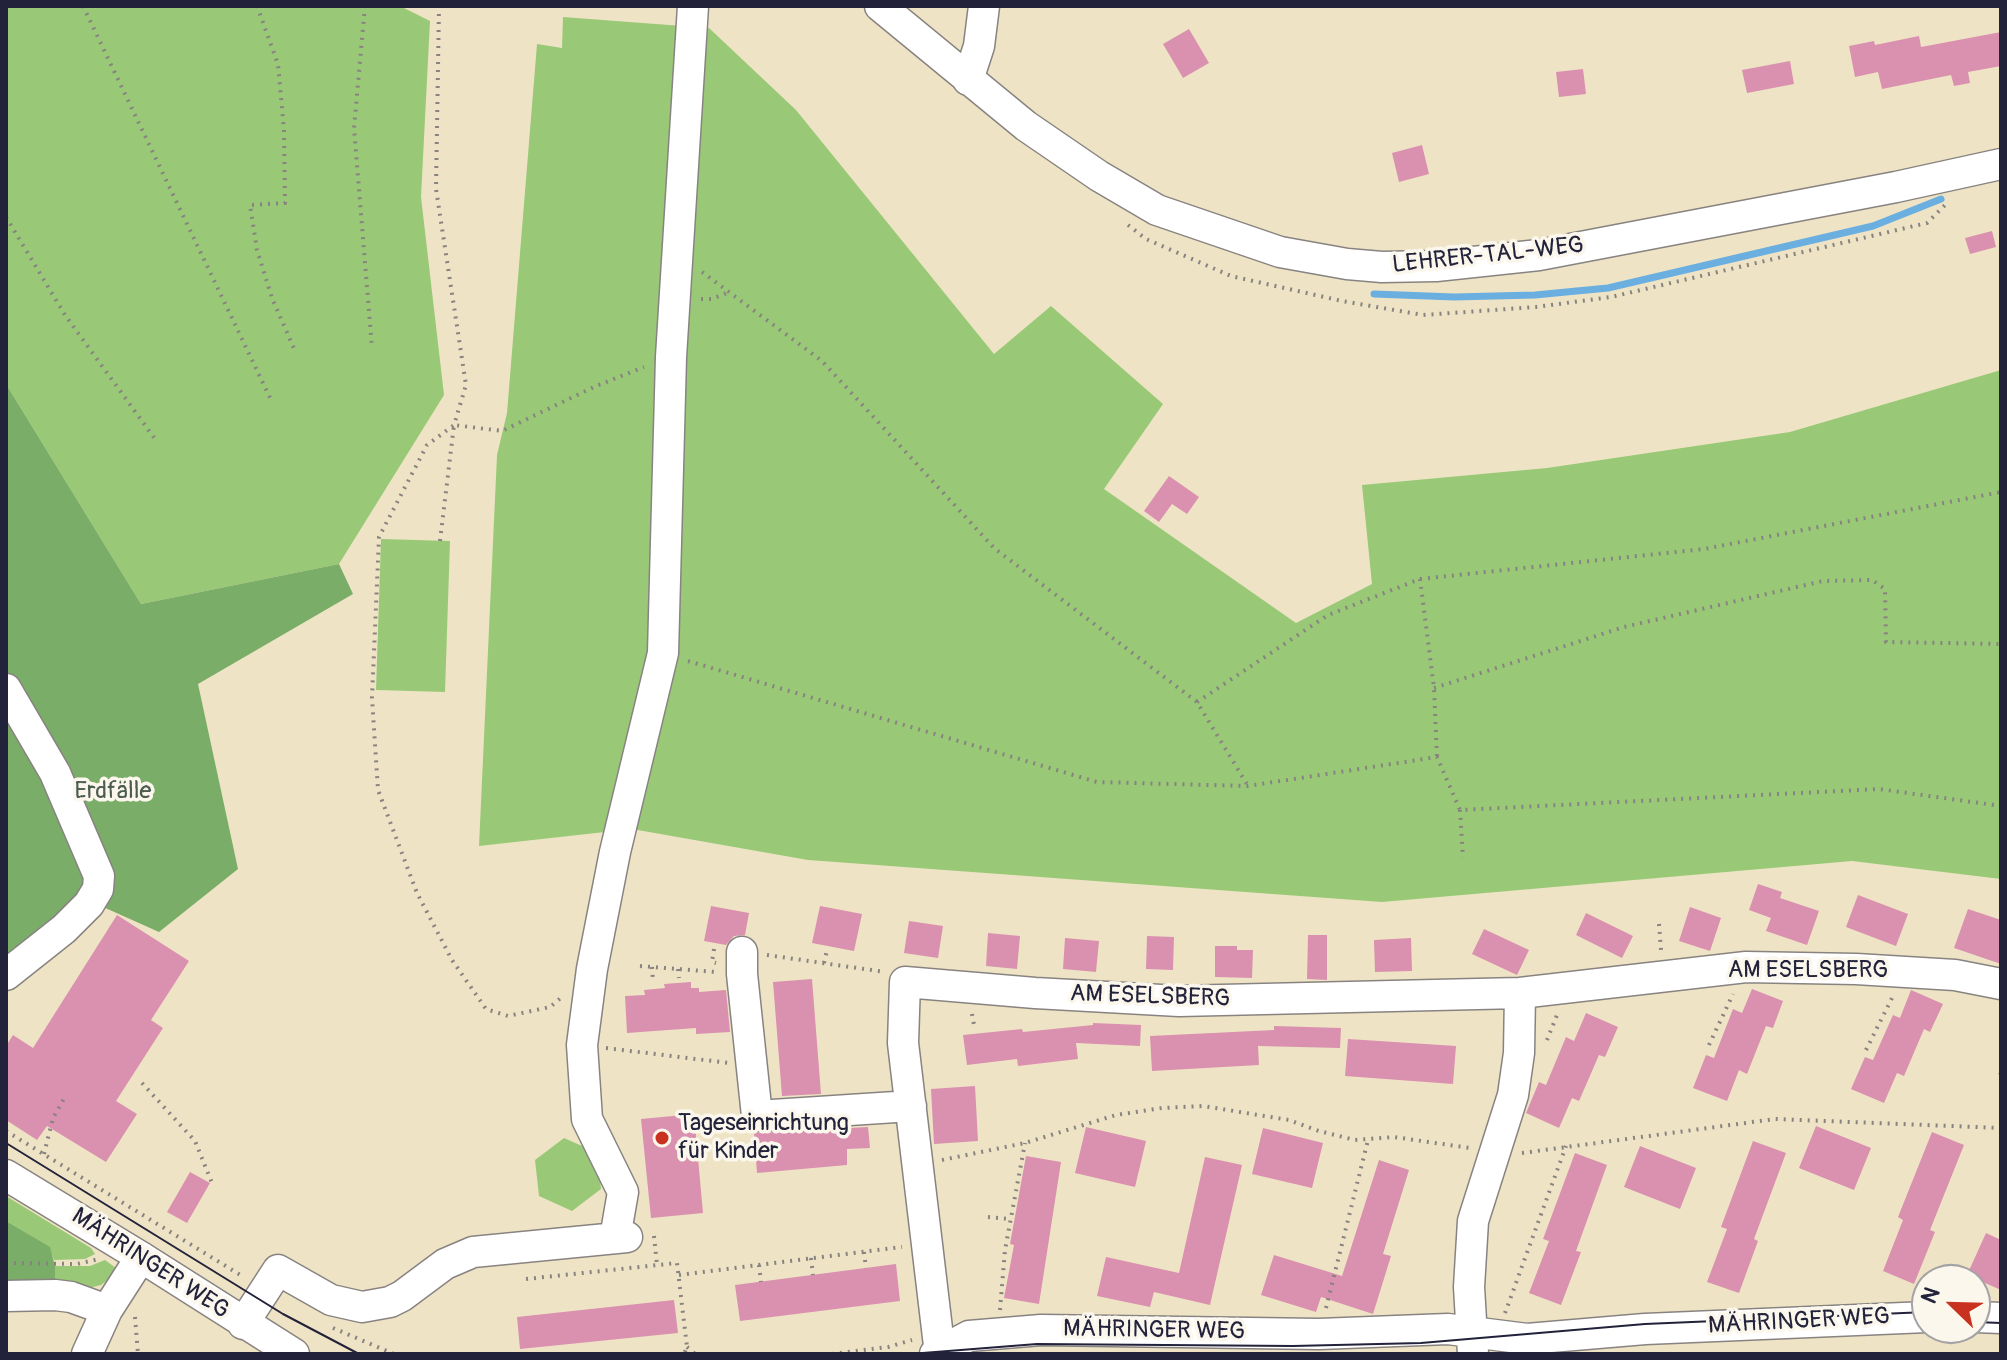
<!DOCTYPE html>
<meta charset="utf-8">
<style>
body{margin:0}
#map{position:relative;width:2007px;height:1360px;overflow:hidden;background:#eee4c5;font-family:Pangolin,sans-serif}
canvas{display:block}
.frame{position:absolute;inset:0;border:8px solid #22223b;pointer-events:none}
.north{position:absolute;left:1911px;top:1264px;width:80px;height:80px;box-sizing:border-box;background:#fbf7ec;border:2px solid #a4a2a5;border-radius:50%;rotate:293deg;font-size:22px;font-weight:700;line-height:32px;text-align:center;color:#22223b}
.north::after{content:'';display:block;margin:auto;width:28px;height:36px;background:#c8321e;clip-path:polygon(50% 0,100% 100%,50% 72%,0 100%)}
</style>
<div id="map">
<canvas width="2007" height="1360"></canvas>
<div class="frame"></div>
<div class="north">N</div>
</div>
<script>
const ctx = document.querySelector('canvas').getContext('2d');
ctx.lineJoin = 'round';
function fill(path, color) { ctx.fillStyle = color; ctx.fill(path, 'evenodd'); }
const shape = rows => new Path2D(rows.map(r => 'M' + r).join(''));
function trace(path, color, width, dash) { ctx.strokeStyle = color; ctx.lineWidth = width; ctx.lineCap = dash ? 'butt' : 'round'; ctx.setLineDash(dash || []); ctx.stroke(path); }
function label(font, color, halo, rows, align = 'center') {
  ctx.font = font + ' Pangolin,sans-serif'; ctx.lineWidth = 7; ctx.setLineDash([]); ctx.textBaseline = 'middle'; ctx.strokeStyle = halo; ctx.fillStyle = color; for (const [text, x, y, turn = 0] of rows) {
    ctx.save(); ctx.translate(x, y); ctx.rotate((+turn || 0) * Math.PI / 180); ctx.textAlign = isNaN(turn) ? turn : align; if (halo) ctx.strokeText(text, 0, 0); ctx.fillText(text, 0, 0); ctx.restore();
  }
}
fill(shape([
 [6,6,400,6,430,21,421,197,444,395,339,564,141,604,6,384],
 [563,17,709,28,796,110,994,354,1051,306,1163,404,1104,489,1296,623,1372,584,1362,485,1547,468,1790,432,2001,370,2001,879,1852,861,1382,902,808,860,632,829,479,846,497,455,507,413,537,44,562,48],
 [381,539,450,541,445,692,376,690],
 [564,1138,598,1153,601,1189,572,1211,539,1196,535,1160],
 [6,1196,91,1248,95,1254,85,1259,54,1260,49,1247,6,1221],
 [105,1260,116,1268,112,1277,101,1285,89,1288,55,1286,55,1266,90,1266]
]), '#99c977');
fill(shape([
 [6,384,141,604,339,564,353,594,198,684,238,869,159,932,83,898,6,957],
 [6,1221,50,1247,55,1266,55,1286,6,1285]
]), '#7aad68');
trace(shape([
 [1374,294,1454,297,1535,295,1608,288,1873,226,1941,199]
]), '#6aafe0', 7);
fill(shape([
 [1189,29,1209,63,1183,78,1163,44],
 [2001,32,2001,66,1968,72,1970,83,1954,86,1951,75,1882,89,1878,72,1855,77,1849,46,1874,41,1875,45,1919,36,1921,47],
 [1790,61,1794,84,1747,93,1742,70],
 [1583,69,1586,94,1559,97,1556,72],
 [1422,145,1429,174,1399,182,1392,153],
 [1992,231,1996,247,1970,254,1965,238],
 [1169,476,1199,497,1187,514,1172,504,1159,522,1144,511],
 [1758,884,1782,892,1780,898,1819,911,1807,945,1766,931,1771,918,1749,910],
 [1858,895,1908,914,1896,946,1846,927],
 [711,906,749,913,745,935,734,936,726,945,704,941],
 [820,906,862,914,854,951,812,943],
 [1690,907,1721,918,1710,951,1679,941],
 [1968,909,2001,920,2001,964,1954,948],
 [1586,913,1633,936,1622,958,1576,935],
 [117,915,189,961,151,1020,163,1028,116,1101,137,1114,106,1162,47,1126,37,1140,6,1120,6,1046,13,1035,33,1048],
 [909,921,943,926,938,958,904,953],
 [1484,929,1529,950,1517,975,1472,954],
 [988,933,1020,936,1017,969,986,966],
 [1308,935,1327,935,1327,980,1307,979],
 [1147,936,1174,937,1173,970,1146,969],
 [1065,938,1099,941,1096,972,1063,969],
 [1411,938,1412,971,1375,972,1374,940],
 [1215,946,1237,946,1237,950,1253,950,1252,978,1215,977],
 [812,979,821,1094,782,1096,773,982],
 [691,982,691,988,699,988,699,992,726,990,730,1032,696,1034,696,1028,627,1033,625,996,645,995,644,990,665,988,664,984],
 [1752,989,1783,1001,1773,1028,1766,1026,1747,1074,1739,1070,1727,1101,1693,1088,1706,1055,1714,1058,1733,1009,1742,1013],
 [1911,990,1943,1004,1930,1032,1924,1029,1904,1076,1897,1073,1884,1103,1851,1089,1865,1057,1873,1060,1893,1015,1900,1018],
 [1586,1013,1618,1027,1605,1057,1599,1055,1579,1101,1572,1098,1559,1128,1526,1113,1539,1082,1546,1085,1566,1037,1574,1041],
 [1093,1023,1141,1025,1140,1046,1076,1043,1078,1059,1018,1066,1017,1059,967,1065,963,1035,1022,1029,1023,1032,1093,1025],
 [1274,1026,1341,1028,1340,1048,1258,1046,1259,1065,1152,1071,1150,1036,1274,1030],
 [1348,1039,1456,1046,1453,1084,1345,1076],
 [975,1086,978,1141,934,1144,931,1089],
 [694,1114,703,1213,651,1218,641,1119],
 [1816,1126,1871,1148,1854,1190,1799,1168],
 [868,1127,870,1148,847,1149,847,1165,757,1173,754,1133],
 [1086,1127,1146,1141,1135,1187,1075,1173],
 [1263,1128,1323,1143,1312,1188,1252,1174],
 [1932,1132,1964,1145,1930,1230,1935,1232,1914,1284,1883,1271,1903,1220,1898,1217],
 [1753,1141,1786,1153,1754,1239,1758,1241,1739,1293,1707,1282,1727,1229,1721,1227],
 [1640,1146,1696,1168,1680,1209,1624,1187],
 [1575,1153,1607,1165,1576,1251,1581,1252,1561,1305,1529,1293,1549,1241,1543,1239],
 [1026,1156,1061,1162,1039,1304,1004,1298,1014,1245,1010,1244],
 [1205,1157,1242,1165,1210,1305,1154,1292,1150,1307,1097,1296,1106,1257,1179,1273],
 [1379,1160,1409,1170,1383,1254,1391,1256,1373,1314,1321,1297,1316,1312,1261,1295,1274,1255,1342,1276],
 [190,1172,210,1183,187,1223,167,1212],
 [1986,1233,2001,1240,2001,1290,1967,1275],
 [896,1264,900,1301,740,1321,735,1285],
 [674,1300,678,1333,520,1349,517,1317]
]), '#da90af');
const minor = shape([
 [880,6,1026,126,1099,176,1157,210,1280,252,1347,264,1382,267,1436,266,1539,255,1896,187,2001,164],
 [968,80,979,46,984,6],
 [6,689,55,773,99,876,98,889,89,904,64,929,6,975],
 [742,952,742,974,757,1116,911,1106],
 [6,1175,141,1257,294,1354],
 [615,1238,623,1192,587,1119,582,1045,592,969,615,852,663,653,671,357,693,6],
 [6,1296,55,1295,71,1297,107,1310],
 [1975,1317,2001,1318],
 [243,1324,278,1270,331,1300,362,1307,390,1302,402,1296,445,1264,473,1252,627,1237],
 [87,1354,107,1310,141,1257],
 [935,1354,969,1336,1041,1330,1319,1334,1448,1329,1527,1339,1645,1329,1927,1317],
 [940,1354,903,1043,905,982,1035,993,1179,1001,1520,993,1746,967,1856,969,1955,975,2001,984],
 [1473,1354,1469,1287,1473,1221,1513,1095,1519,1053,1520,993]
]);
trace(minor, '#888380', 33);
trace(shape([
 [83,6,272,402],
 [257,6,278,64,284,130,285,203,250,205,257,250,272,298,295,351],
 [365,6,354,128,372,348],
 [439,6,436,189,466,385,454,425,427,445,379,537,372,698,378,790,417,893,452,960,486,1009,508,1016,550,1007,562,997],
 [6,217,65,315,155,439],
 [1128,225,1146,239,1231,276,1342,301,1423,315,1536,307,1611,297,1927,223,1946,204],
 [702,272,822,361,994,548,1197,702,1248,786],
 [701,299,712,299,729,292],
 [440,541,454,425,502,431,596,386,644,367],
 [1420,579,1704,549,2001,492],
 [688,661,1097,782,1248,786,1437,757,1460,810,1879,789,2001,806],
 [1434,688,1624,627,1823,581,1872,580,1885,589,1886,642,2001,644],
 [1197,702,1328,615,1420,579,1434,688,1437,757],
 [1460,810,1463,858],
 [1659,924,1661,950],
 [714,949,712,962,716,963],
 [767,955,885,972],
 [824,963,827,950],
 [640,966,716,972],
 [652,967,653,981],
 [678,969,679,978],
 [972,1014,974,1025],
 [1547,1040,1557,1015],
 [1709,1045,1733,994],
 [606,1048,729,1063],
 [1866,1050,1893,996],
 [2000,1075,2001,1073],
 [142,1083,195,1141,212,1183],
 [6,1131,242,1276],
 [1522,1153,1775,1119,2001,1128],
 [44,1154,53,1118,65,1097],
 [942,1160,1025,1143,1116,1115,1162,1108,1203,1106,1289,1120,1319,1131,1355,1140,1394,1137,1470,1148],
 [988,1217,1010,1219],
 [654,1236,657,1265],
 [864,1252,866,1268],
 [811,1258,813,1275],
 [6,1263,77,1264,99,1259],
 [759,1265,761,1282],
 [679,1275,902,1247],
 [526,1279,677,1263,687,1347,684,1354],
 [1326,1308,1368,1140],
 [1000,1310,1005,1250,1025,1143],
 [1505,1313,1566,1146],
 [135,1317,138,1354],
 [333,1328,394,1354],
 [687,1347,695,1354],
 [832,1354,888,1347,912,1340]
]), '#888380', 4, [2, 6]);
trace(minor, '#fff', 30);
trace(shape([
 [6,1143,283,1314,359,1354],
 [1975,1322,2001,1323],
 [910,1354,1037,1344,1293,1346,1421,1343,1645,1324,1927,1312]
]), '#22223b', 2);
for (const [x, y, r, color] of [
 [662,1138,8,"#c8321e"]
]) { const dot = new Path2D(); dot.arc(x, y, r, 0, 2 * Math.PI); ctx.fillStyle = color; ctx.fill(dot); trace(dot, '#fbf7ec', 3); }
label('24px', '#22223b', '#fbf7ec', [
 ["LEHRER-TAL-WEG",1488,256,-6],
 ["AM ESELSBERG",1808,971],
 ["AM ESELSBERG",1150,997,2],
 ["MÄHRINGER WEG",150,1264,33],
 ["MÄHRINGER WEG",1799,1322,-3],
 ["MÄHRINGER WEG",1154,1331,1]
]);
label('24px', '#4c5c50', '#fbf7ec', [
 ["Erdfälle",113,792]
]);
label('24px', '#22223b', '#fbf7ec', [
 ["Tageseinrichtung",678,1124],
 ["für Kinder",678,1152]
], 'left');
</script>
